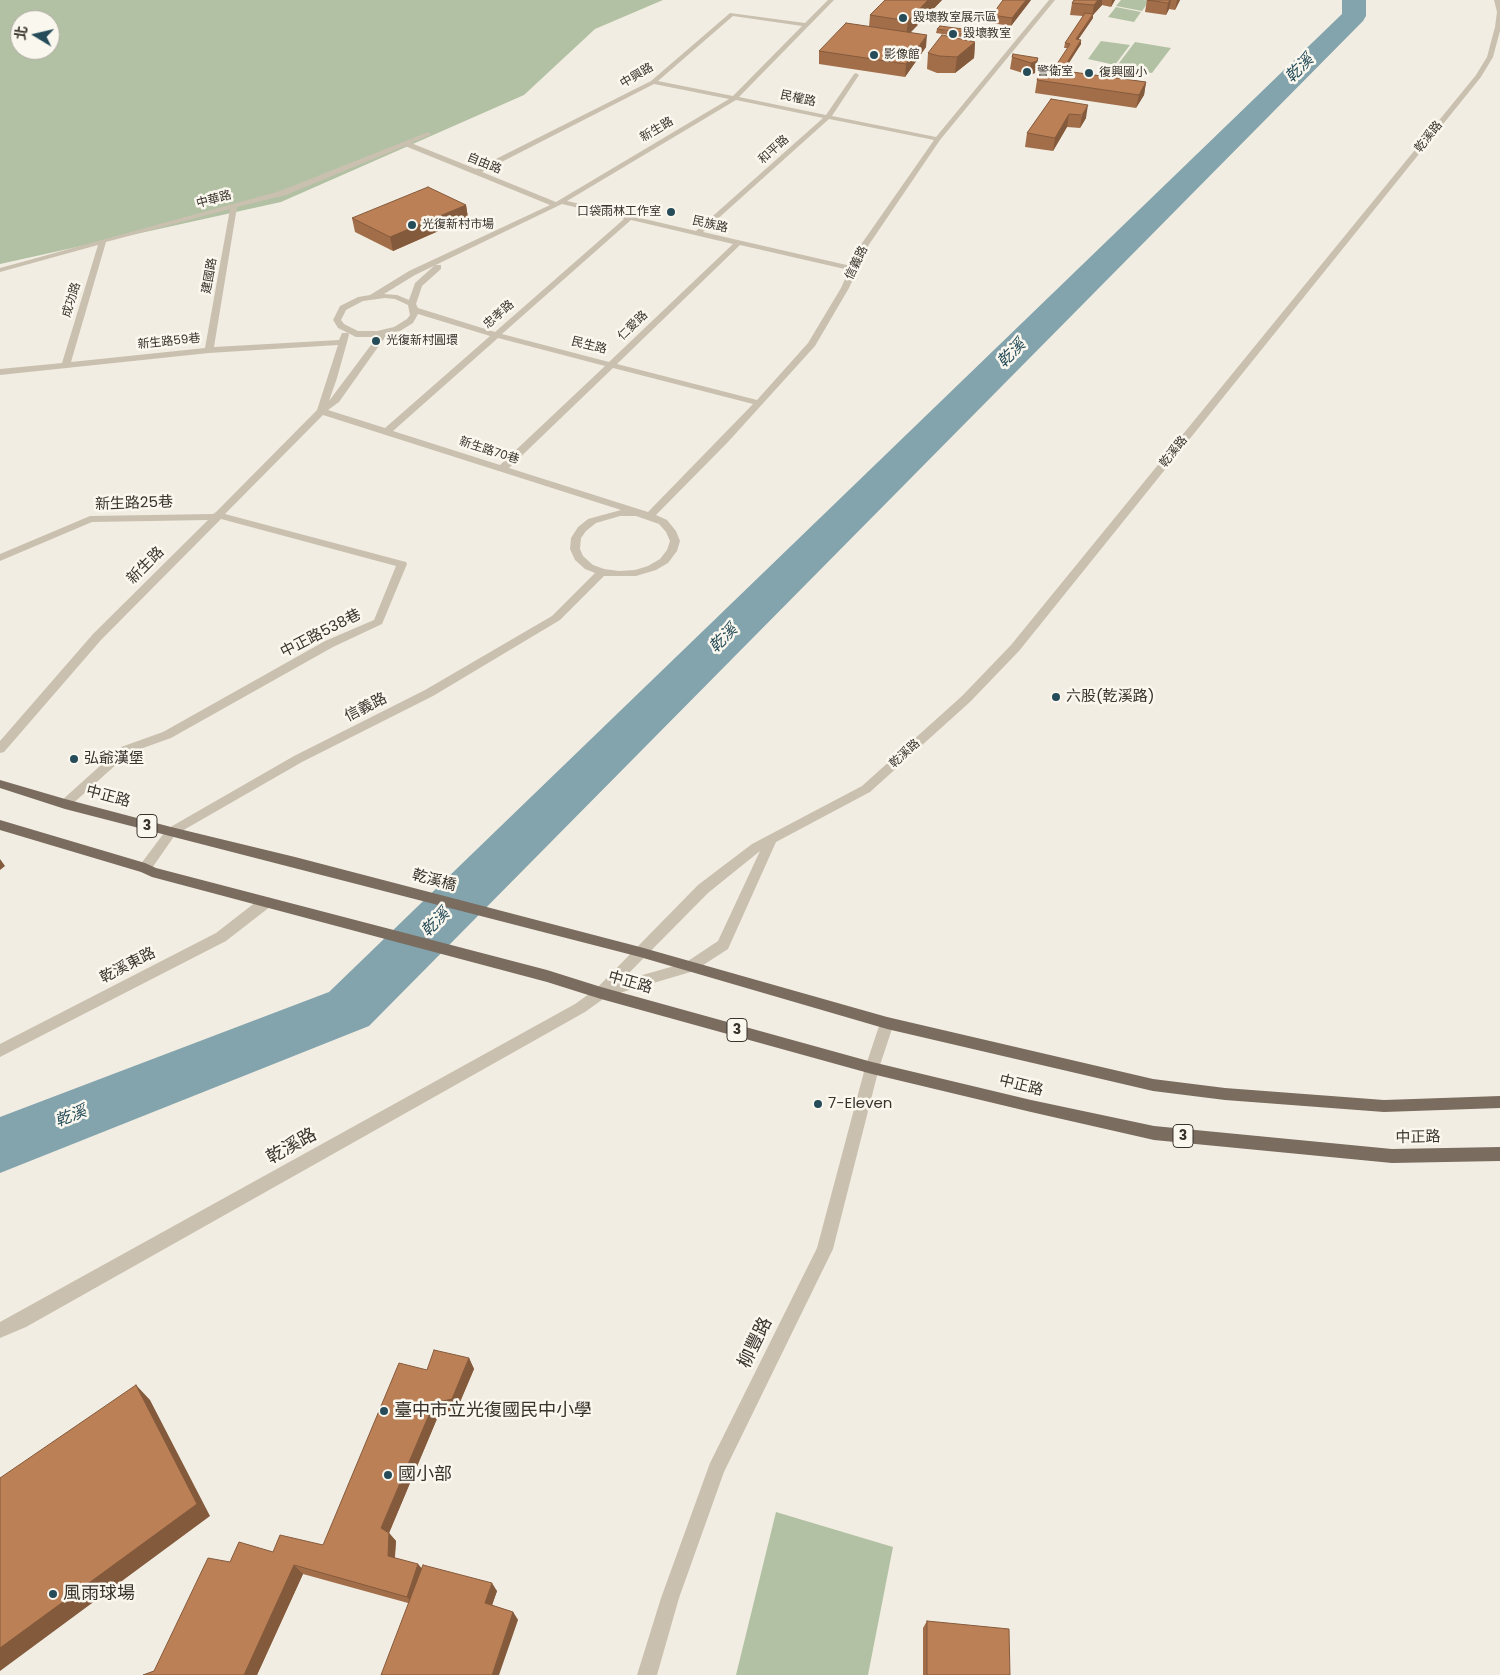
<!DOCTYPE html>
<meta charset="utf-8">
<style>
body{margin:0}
#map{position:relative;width:1500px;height:1675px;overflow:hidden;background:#f2ede2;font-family:Poppins,"Noto Sans TC",sans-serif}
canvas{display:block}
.north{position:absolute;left:10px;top:10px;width:50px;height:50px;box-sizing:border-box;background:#faf7ef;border:1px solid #ada9a1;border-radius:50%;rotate:279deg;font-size:14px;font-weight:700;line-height:20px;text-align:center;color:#39332c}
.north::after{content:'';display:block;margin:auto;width:18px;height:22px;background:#254c58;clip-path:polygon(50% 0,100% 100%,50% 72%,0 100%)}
</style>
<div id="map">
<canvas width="1500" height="1675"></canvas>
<div class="north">北</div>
</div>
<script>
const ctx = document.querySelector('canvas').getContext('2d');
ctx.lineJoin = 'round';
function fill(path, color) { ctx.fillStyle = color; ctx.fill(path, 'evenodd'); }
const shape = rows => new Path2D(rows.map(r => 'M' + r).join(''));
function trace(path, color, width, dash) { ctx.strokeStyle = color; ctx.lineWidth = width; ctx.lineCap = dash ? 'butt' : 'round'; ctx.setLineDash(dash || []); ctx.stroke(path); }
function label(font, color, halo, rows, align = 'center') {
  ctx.font = font + ' Poppins,"Noto Sans TC",sans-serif'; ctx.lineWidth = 5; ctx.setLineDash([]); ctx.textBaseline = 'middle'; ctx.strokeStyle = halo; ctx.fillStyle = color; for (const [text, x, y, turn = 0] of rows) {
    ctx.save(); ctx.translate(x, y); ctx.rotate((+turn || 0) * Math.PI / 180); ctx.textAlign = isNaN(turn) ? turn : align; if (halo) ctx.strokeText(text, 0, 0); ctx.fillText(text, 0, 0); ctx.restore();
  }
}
fill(shape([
 [0,0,663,0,595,29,524,95,281,202,0,264],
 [20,20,50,20,50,50,20,50],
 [1121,0,1144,0,1149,1,1142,11,1116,6],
 [1116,7,1141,12,1134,22,1108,17],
 [1101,41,1130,45,1115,65,1088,59],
 [1135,42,1171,48,1152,73,1116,67],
 [776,1512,893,1547,868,1675,736,1675]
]), '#b2c1a3');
fill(shape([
 [1342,0,1366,0,1366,16,1363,21,369,1026,0,1173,0,1117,329,992,1342,14,1342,0]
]), '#83a4ad');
fill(shape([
 [828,0,834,0,739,97,826,115,854,74,856,73,859,75,832,116,936,137,1049,0,1055,0,940,140,868,246,849,288,815,346,728,442,656,515,667,520,676,531,680,541,677,551,668,563,656,570,636,576,604,576,560,620,433,696,302,762,175,835,150,871,140,871,139,868,140,865,167,829,294,756,425,690,552,616,595,573,585,569,575,560,570,549,571,538,578,527,588,519,621,510,323,415,225,514,406,562,407,564,382,624,333,647,171,738,129,753,69,807,61,807,59,804,61,801,121,747,163,732,325,641,374,620,396,566,221,519,101,640,4,752,0,753,0,741,93,634,208,520,92,522,0,561,0,554,90,516,213,514,216,512,317,410,338,345,209,353,0,375,0,369,62,363,98,245,0,272,0,268,280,191,428,132,431,134,430,135,411,143,476,169,651,81,730,13,805,23,828,0],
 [733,16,802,26,733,96,658,81,733,16],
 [654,84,729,99,556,202,482,172,654,84],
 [736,100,823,118,696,231,567,201,736,100],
 [829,119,934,140,860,246,851,266,703,232,829,119],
 [405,146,550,205,409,271,370,295,358,297,340,306,333,320,338,328,356,337,377,337,329,401,337,378,349,335,348,333,342,333,339,340,214,347,237,207,286,195,405,146],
 [562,204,624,219,495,332,418,308,416,304,422,286,441,269,441,265,435,265,415,283,409,300,397,295,384,294,415,275,562,204],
 [230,209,205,348,71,362,106,242,230,209],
 [631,220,733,244,609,362,502,334,631,220],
 [740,245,849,270,841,288,808,343,757,400,617,364,740,245],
 [385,298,395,299,408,305,410,315,407,319,394,327,377,331,358,331,344,324,341,320,346,310,363,301,385,298],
 [418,314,490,336,385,428,328,410,339,402,383,340,390,333,400,331,413,323,418,314],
 [498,338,605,366,500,465,393,431,498,338],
 [613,368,753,404,648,512,509,468,613,368],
 [620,516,636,516,659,524,666,532,670,541,667,550,660,559,648,566,635,570,619,571,604,569,593,565,583,556,580,549,581,538,586,531,596,523,620,516],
 [1494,0,1500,0,1500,31,1493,57,1481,77,1019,651,970,702,870,792,776,842,728,949,694,971,606,997,585,1012,26,1327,0,1338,0,1322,575,1004,596,989,698,885,752,844,862,786,962,696,1011,645,1476,75,1487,57,1495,27,1497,12,1494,0],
 [760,851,718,941,685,963,621,981,708,893,760,851],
 [266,897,271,898,273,902,271,906,226,941,0,1057,0,1044,216,933,261,898,266,897],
 [887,1017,892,1019,894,1023,879,1068,833,1249,724,1472,679,1598,657,1675,637,1675,661,1598,710,1463,817,1248,865,1068,880,1023,882,1019,887,1017]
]), '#cac0af');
fill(shape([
 [0,780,65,799,171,827,295,857,640,947,887,1017,1153,1079,1225,1088,1384,1100,1500,1096,1500,1108,1384,1112,1225,1100,1153,1091,887,1029,640,957,65,809,0,788,0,780],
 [0,820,145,863,156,868,547,970,601,987,872,1062,1031,1100,1154,1126,1392,1149,1500,1147,1500,1161,1392,1163,1154,1140,1031,1112,872,1074,601,999,547,982,152,877,141,872,0,830,0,820]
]), '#7a6c5f');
fill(shape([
 [885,0,942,0,910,33,926,47,905,77,819,64,819,51,869,27,870,15],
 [1031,0,1011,26,991,23,992,15],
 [1074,0,1115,0,1111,7,1102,5,1093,15,1093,18,1078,40,1081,44,1064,71,1146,82,1144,95,1136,108,1035,93,1037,80,1055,70,1055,67,1068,48,1064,48,1065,43,1083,16,1070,15,1072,3],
 [1147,0,1180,0,1175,10,1169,9,1166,15,1145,12],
 [937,29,970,34,968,38,936,33],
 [975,42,974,58,955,73,937,73,927,69,928,53],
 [1012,57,1038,58,1035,73,1029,75,1010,69],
 [1051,99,1086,118,1080,128,1067,127,1053,151,1025,147,1027,133],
 [466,205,468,218,393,251,355,232,352,218],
 [469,1358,474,1369,457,1409,439,1414,389,1533,396,1541,395,1558,421,1568,497,1591,492,1605,513,1612,518,1620,408,1603,303,1574,257,1675,143,1675,154,1671,230,1562,273,1552,323,1545,427,1370],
 [927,1621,1010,1675,923,1675,923,1628]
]), '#a26e4a');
fill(shape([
 [928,0,942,0,906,37,908,21],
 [1026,0,1031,0,1011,26,1012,18],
 [1098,0,1102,0,1102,5,1093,15,1093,18,1075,44,1076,39,1092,17,1094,5],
 [1112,0,1115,0,1111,7],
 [1170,0,1171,0,1169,9,1166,15,1168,3],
 [1177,0,1180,0,1175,10],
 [971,30,970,34,968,38,968,33],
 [927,35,926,47,905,77,906,64],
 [1081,40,1081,44,1062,73,1063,69],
 [975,42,974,58,955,73,957,57],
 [1038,58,1035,73,1029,75,1031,63],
 [1146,82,1144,95,1136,108,1139,95],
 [1088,105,1086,118,1080,128,1082,115],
 [1069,114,1067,127,1053,151,1055,138],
 [466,205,468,218,393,251,390,237],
 [0,859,5,866,0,870],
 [469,1358,474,1369,457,1409,439,1414,389,1533,396,1541,394,1564,388,1556,381,1528,434,1403],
 [136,1385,150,1400,210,1516,0,1671,0,1648],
 [418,1564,425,1572,413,1604,407,1597],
 [294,1565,303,1574,257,1675,244,1675],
 [492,1583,497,1591,490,1611,485,1603],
 [513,1612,518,1620,499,1675,492,1675]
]), '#845a3c');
const building = shape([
 [885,0,928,0,908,21,870,15,885,0],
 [1003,0,1026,0,1012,18,992,15,1003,0],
 [1074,0,1098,0,1094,5,1072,3,1074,0],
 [1147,0,1170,0,1168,3,1147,0],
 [1085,13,1093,14,1076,39,1081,40,1063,69,1055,67,1070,44,1065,43,1085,13],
 [846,23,927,35,906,64,819,51,846,23],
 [940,26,971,30,968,33,937,29,940,26],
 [942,35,975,42,957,57,939,56,928,53,942,35],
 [1013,54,1038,58,1037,61,1031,63,1012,57,1013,54],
 [1043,68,1146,82,1139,95,1037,80,1043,68],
 [1051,99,1088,105,1082,115,1069,114,1055,138,1027,133,1051,99],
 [428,187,466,205,390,237,352,218,428,187],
 [434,1350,469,1358,452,1399,434,1403,381,1528,389,1533,388,1556,418,1564,407,1597,294,1565,244,1675,143,1675,154,1671,208,1558,230,1562,239,1542,273,1552,280,1535,323,1545,399,1363,427,1370,434,1350],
 [136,1385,197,1504,0,1648,0,1478,136,1385],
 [423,1565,492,1583,485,1603,513,1612,492,1675,381,1675,423,1565],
 [927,1621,1009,1629,1010,1675,927,1675,927,1621]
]);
fill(building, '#bc8056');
trace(building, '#845a3c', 1);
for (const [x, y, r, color] of [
 [903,18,5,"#254c58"],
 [953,34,5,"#254c58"],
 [874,55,5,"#254c58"],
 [1027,72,5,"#254c58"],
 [1089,73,5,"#254c58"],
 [671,212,5,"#254c58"],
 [412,225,5,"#254c58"],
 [376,341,5,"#254c58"],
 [1056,697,5,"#254c58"],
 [74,759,5,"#254c58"],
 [818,1104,5,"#254c58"],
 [384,1411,5,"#254c58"],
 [388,1475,5,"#254c58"],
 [53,1594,5,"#254c58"]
]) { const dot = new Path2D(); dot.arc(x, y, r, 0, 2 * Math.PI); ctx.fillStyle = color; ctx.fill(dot); trace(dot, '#faf7ef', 2); }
label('12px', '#39332c', '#faf7ef', [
 ["毀壞教室展示區",913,18],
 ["毀壞教室",963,34],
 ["影像館",884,55],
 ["警衛室",1037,72],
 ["復興國小",1099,73],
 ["口袋雨林工作室",661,212,"right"],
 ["光復新村市場",422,225],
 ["光復新村圓環",386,341]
], 'left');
label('12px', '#39332c', '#faf7ef', [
 ["中興路",637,76,-31],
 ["民權路",798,99,12],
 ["新生路",657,130,-31],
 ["乾溪路",1429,137,-51],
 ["和平路",774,150,-42],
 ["自由路",484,164,22],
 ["中華路",214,200,-15],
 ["民族路",710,225,13],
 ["信義路",857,263,-64],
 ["建國路",210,276,-80],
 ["成功路",72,300,-73],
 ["忠孝路",499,315,-41],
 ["仁愛路",633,326,-44],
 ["新生路59巷",169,342,-6],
 ["民生路",589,346,14],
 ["新生路70巷",489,451,18],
 ["乾溪路",1174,452,-51],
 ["乾溪路",905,754,-42]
]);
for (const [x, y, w] of [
 [147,826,20],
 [737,1030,20],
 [1183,1136,20]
]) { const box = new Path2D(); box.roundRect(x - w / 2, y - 11.5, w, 23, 4); ctx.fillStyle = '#faf7ef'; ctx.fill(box); trace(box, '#39332c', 1); }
label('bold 14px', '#39332c', null, [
 ["3",147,826],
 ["3",737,1030],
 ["3",1183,1136]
]);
label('15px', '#39332c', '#faf7ef', [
 ["新生路25巷",134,504,-2],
 ["新生路",146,566,-45],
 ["中正路538巷",321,634,-27],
 ["信義路",366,708,-27],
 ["中正路",108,797,15],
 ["乾溪橋",434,881,15],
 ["乾溪東路",128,966,-27],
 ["中正路",630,983,16],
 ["中正路",1021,1086,14],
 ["中正路",1418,1138,-1]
]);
label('15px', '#39332c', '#faf7ef', [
 ["六股(乾溪路)",1066,697],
 ["弘爺漢堡",84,759],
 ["7-Eleven",828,1104]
], 'left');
label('italic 16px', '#254c58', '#faf7ef', [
 ["乾溪",1300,69,-45],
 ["乾溪",1012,354,-45],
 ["乾溪",724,639,-45],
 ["乾溪",436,923,-45],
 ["乾溪",71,1117,-21]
]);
label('18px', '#39332c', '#faf7ef', [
 ["乾溪路",292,1147,-29],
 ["柳豐路",756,1343,-64]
]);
label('18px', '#39332c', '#faf7ef', [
 ["臺中市立光復國民中小學",394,1411],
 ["國小部",398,1475],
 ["風雨球場",63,1594]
], 'left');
</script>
